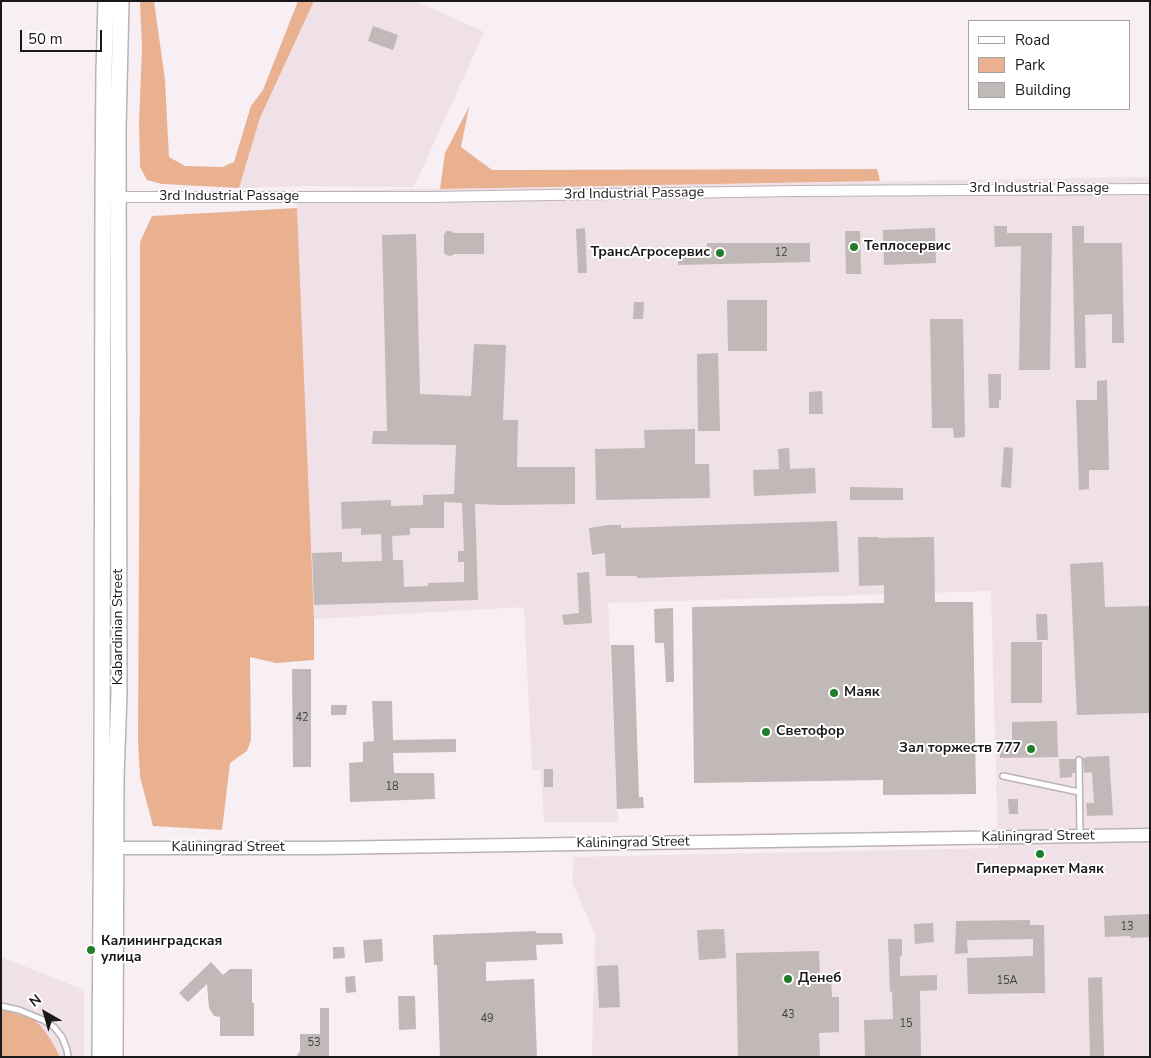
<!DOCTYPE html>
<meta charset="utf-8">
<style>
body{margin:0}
#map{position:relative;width:1151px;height:1058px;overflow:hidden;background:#f7eff3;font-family:"Nunito Sans",sans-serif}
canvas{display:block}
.frame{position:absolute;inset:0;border:2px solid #1b1819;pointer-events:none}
.legend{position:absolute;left:968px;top:20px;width:162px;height:90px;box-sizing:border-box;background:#fff;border:1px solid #a4a3a3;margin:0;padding:6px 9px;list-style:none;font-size:15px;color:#1b1819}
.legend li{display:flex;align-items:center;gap:10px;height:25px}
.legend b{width:25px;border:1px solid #a4a3a3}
.north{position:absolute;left:20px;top:988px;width:50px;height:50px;-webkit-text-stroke:4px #fff;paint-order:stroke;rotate:322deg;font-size:14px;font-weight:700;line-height:20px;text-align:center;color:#1b1819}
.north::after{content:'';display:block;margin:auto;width:18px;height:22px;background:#1b1819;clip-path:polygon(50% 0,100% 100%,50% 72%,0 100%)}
.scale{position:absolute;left:20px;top:30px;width:82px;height:22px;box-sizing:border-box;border:2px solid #1b1819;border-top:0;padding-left:6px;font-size:15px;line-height:18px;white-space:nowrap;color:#1b1819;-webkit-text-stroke:4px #fff;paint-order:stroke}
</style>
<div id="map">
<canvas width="1151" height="1058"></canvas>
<div class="frame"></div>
<ul class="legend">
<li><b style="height:6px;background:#fff"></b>Road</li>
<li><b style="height:14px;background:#eab191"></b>Park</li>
<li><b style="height:14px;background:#c1b8b8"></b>Building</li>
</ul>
<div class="north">N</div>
<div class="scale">50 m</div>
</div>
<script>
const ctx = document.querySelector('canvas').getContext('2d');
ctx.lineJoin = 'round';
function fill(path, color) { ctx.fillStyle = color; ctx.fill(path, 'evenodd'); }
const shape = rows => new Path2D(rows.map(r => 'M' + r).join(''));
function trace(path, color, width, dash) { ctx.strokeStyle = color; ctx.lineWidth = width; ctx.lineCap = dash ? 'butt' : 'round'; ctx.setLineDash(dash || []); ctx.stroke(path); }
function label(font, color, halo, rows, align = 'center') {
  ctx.font = font + ' "Nunito Sans",sans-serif'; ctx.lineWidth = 4; ctx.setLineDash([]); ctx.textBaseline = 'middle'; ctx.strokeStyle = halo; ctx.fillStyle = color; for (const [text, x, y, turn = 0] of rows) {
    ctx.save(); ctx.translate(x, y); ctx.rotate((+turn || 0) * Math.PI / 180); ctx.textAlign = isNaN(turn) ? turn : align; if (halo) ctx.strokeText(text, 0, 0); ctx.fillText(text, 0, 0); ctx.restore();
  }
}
fill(shape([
 [314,1,416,1,484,32,414,187,300,186,239,188,260,118],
 [1150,177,1150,1057,592,1057,595,934,572,882,574,857,998,848,991,591,608,603,618,822,544,822,541,770,532,770,524,607,314,619,297,208,298,191],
 [1,957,84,990,84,1057,1,1057]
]), '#f0e0e7');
fill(shape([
 [140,1,154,1,165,80,169,157,185,166,222,167,234,162,251,106,263,90,298,1,314,1,260,118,239,188,162,184,147,180,140,167,139,124,142,47],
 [469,107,461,147,492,170,877,169,880,181,440,189,445,153],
 [297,208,314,619,314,660,276,663,250,657,251,740,247,751,230,763,222,830,153,826,140,777,138,741,140,359,140,242,152,216],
 [1,1009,33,1019,41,1026,51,1040,60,1057,1,1057]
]), '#eab191');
fill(shape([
 [373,26,398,35,393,50,368,41],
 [994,226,1007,226,1007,233,1052,233,1050,370,1019,370,1021,246,995,247],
 [1072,226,1084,226,1084,243,1122,243,1124,343,1112,343,1112,314,1085,315,1086,368,1075,368],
 [585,228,587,273,578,273,576,229],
 [935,228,936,263,884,265,883,230],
 [447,231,450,231,454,233,484,233,484,254,454,254,451,256,446,255,444,253,444,234],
 [845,231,860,231,861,274,846,274],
 [416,234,420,394,471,396,474,344,506,345,503,420,518,420,517,467,575,467,575,504,501,505,475,504,478,600,314,605,312,553,342,552,342,562,382,561,381,534,361,535,361,528,342,529,341,502,391,500,391,506,423,505,423,495,454,494,456,445,372,444,373,431,387,431,382,235],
 [444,502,462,503,464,551,458,551,458,562,464,562,464,582,428,583,428,586,404,587,403,560,393,560,392,536,410,535,410,528,444,528],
 [707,243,810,243,810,262,678,265,678,256,691,256,691,254,707,254],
 [727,300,767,300,767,351,728,351],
 [634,302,644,302,643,319,633,319],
 [930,319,963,319,965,437,954,438,953,428,932,428],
 [718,353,720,431,698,431,697,354],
 [988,374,1001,374,1001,400,999,400,999,408,989,408],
 [1107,380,1109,470,1089,470,1089,489,1079,490,1076,400,1097,400,1097,381],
 [822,391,823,414,809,414,809,392],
 [695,429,695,464,709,464,710,498,596,500,595,449,645,448,644,430],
 [1004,447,1013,448,1011,488,1001,487],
 [789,448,790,469,815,468,816,493,754,496,753,470,779,469,778,449],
 [850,487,903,488,903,500,850,500],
 [837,521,839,572,637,578,637,576,606,576,605,553,592,555,589,528,608,525,621,525,621,528],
 [858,537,878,537,878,538,934,537,935,602,973,602,976,794,883,795,883,780,694,783,692,607,884,603,884,585,859,586],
 [1103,562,1105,607,1150,606,1150,713,1077,715,1070,564],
 [589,572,592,623,564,625,562,615,579,613,577,573],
 [673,608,674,682,666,682,664,643,655,643,654,609],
 [1036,614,1047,614,1048,640,1037,640],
 [1011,642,1042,642,1042,703,1011,703],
 [611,645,634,645,639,797,643,797,644,808,617,809],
 [292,669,311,669,311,767,293,767],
 [372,701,392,701,393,740,456,739,456,752,393,753,394,773,434,773,435,799,350,802,349,763,363,762,363,742,374,741],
 [331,705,347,705,346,715,331,715],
 [1057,721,1058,757,1000,758,999,743,1012,743,1012,722],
 [1109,756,1113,815,1087,816,1086,803,1094,803,1092,772,1084,773,1083,758,1086,758,1086,757],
 [1059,759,1075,759,1075,773,1072,773,1072,777,1060,778],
 [544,769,553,769,553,787,544,787],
 [1008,799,1018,799,1018,814,1009,814],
 [1150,914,1150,937,1130,938,1130,936,1105,937,1104,916],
 [1030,920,1030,925,1044,925,1045,993,968,994,967,958,1033,956,1033,939,967,940,968,953,955,954,956,921],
 [933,923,934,942,915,944,914,924],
 [724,929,726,958,699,960,697,930],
 [536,931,536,933,562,933,563,944,536,945,537,960,486,962,486,981,534,979,537,1057,440,1057,437,965,434,965,433,935],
 [382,939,383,961,365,963,363,940],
 [888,939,902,939,902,956,900,956,900,976,937,975,937,990,920,991,921,1057,865,1057,864,1020,893,1019,892,991,890,992],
 [333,947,344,947,345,958,333,959],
 [819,951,820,980,831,980,832,997,839,997,839,1032,819,1033,820,1057,738,1057,736,953],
 [211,962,223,975,230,969,252,969,252,1003,254,1003,254,1036,220,1036,220,1017,214,1016,209,1008,207,984,188,1002,179,993],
 [618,965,620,1007,599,1008,597,966],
 [355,976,356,992,346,993,345,977],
 [1102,977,1104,1057,1090,1057,1088,978],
 [398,996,415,996,416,1029,399,1030],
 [320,1008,329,1008,329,1057,296,1057,300,1051,300,1034,320,1034]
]), '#c1b8b8');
const service = shape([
 [1079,760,1080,836],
 [1003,776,1079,792],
 [1,1006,19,1010,43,1020,54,1027,62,1037,67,1050,68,1057]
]);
const minor = shape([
 [113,197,429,197,795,191,1150,189]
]);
const tertiary = shape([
 [107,848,322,848,1150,835]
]);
const secondary = shape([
 [100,1057,102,761,103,197,104,71,106,1],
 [115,1057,116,777,119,693,118,128,121,1]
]);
trace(service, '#bab2b6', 8);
trace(minor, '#bab2b6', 12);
trace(tertiary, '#bab2b6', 15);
trace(secondary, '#bab2b6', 18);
trace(service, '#fff', 5);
trace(minor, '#fff', 10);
trace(tertiary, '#fff', 12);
trace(secondary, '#fff', 15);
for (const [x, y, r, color] of [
 [854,247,5,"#217c2c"],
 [720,253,5,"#217c2c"],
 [834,693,5,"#217c2c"],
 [766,732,5,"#217c2c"],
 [1031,749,5,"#217c2c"],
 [1040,854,5,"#217c2c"],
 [91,950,5,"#217c2c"],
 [788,979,5,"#217c2c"]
]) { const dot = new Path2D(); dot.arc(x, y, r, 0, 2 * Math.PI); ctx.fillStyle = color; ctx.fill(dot); trace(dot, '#fff', 2); }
label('11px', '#444041', null, [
 ["12",781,253],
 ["42",302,718],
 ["18",392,787],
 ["13",1127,927],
 ["15А",1007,981],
 ["43",788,1015],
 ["49",487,1019],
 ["15",906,1024],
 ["53",314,1043]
]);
label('14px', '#1b1819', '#fff', [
 ["3rd Industrial Passage",1039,189],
 ["3rd Industrial Passage",634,194,-1],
 ["3rd Industrial Passage",229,197],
 ["Kabardinian Street",119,627,-90],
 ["Kaliningrad Street",1038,837,-1],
 ["Kaliningrad Street",633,843,-1],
 ["Kaliningrad Street",228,848]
]);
label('bold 14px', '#1b1819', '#fff', [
 ["Теплосервис",864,247],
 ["ТрансАгросервис",710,253,"right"],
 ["Маяк",844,693],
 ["Светофор",776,732],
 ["Зал торжеств 777",1021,749,"right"],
 ["Гипермаркет Маяк",1040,870,"center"],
 ["Калининградская",101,942],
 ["улица",101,958],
 ["Денеб",798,979]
], 'left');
</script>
